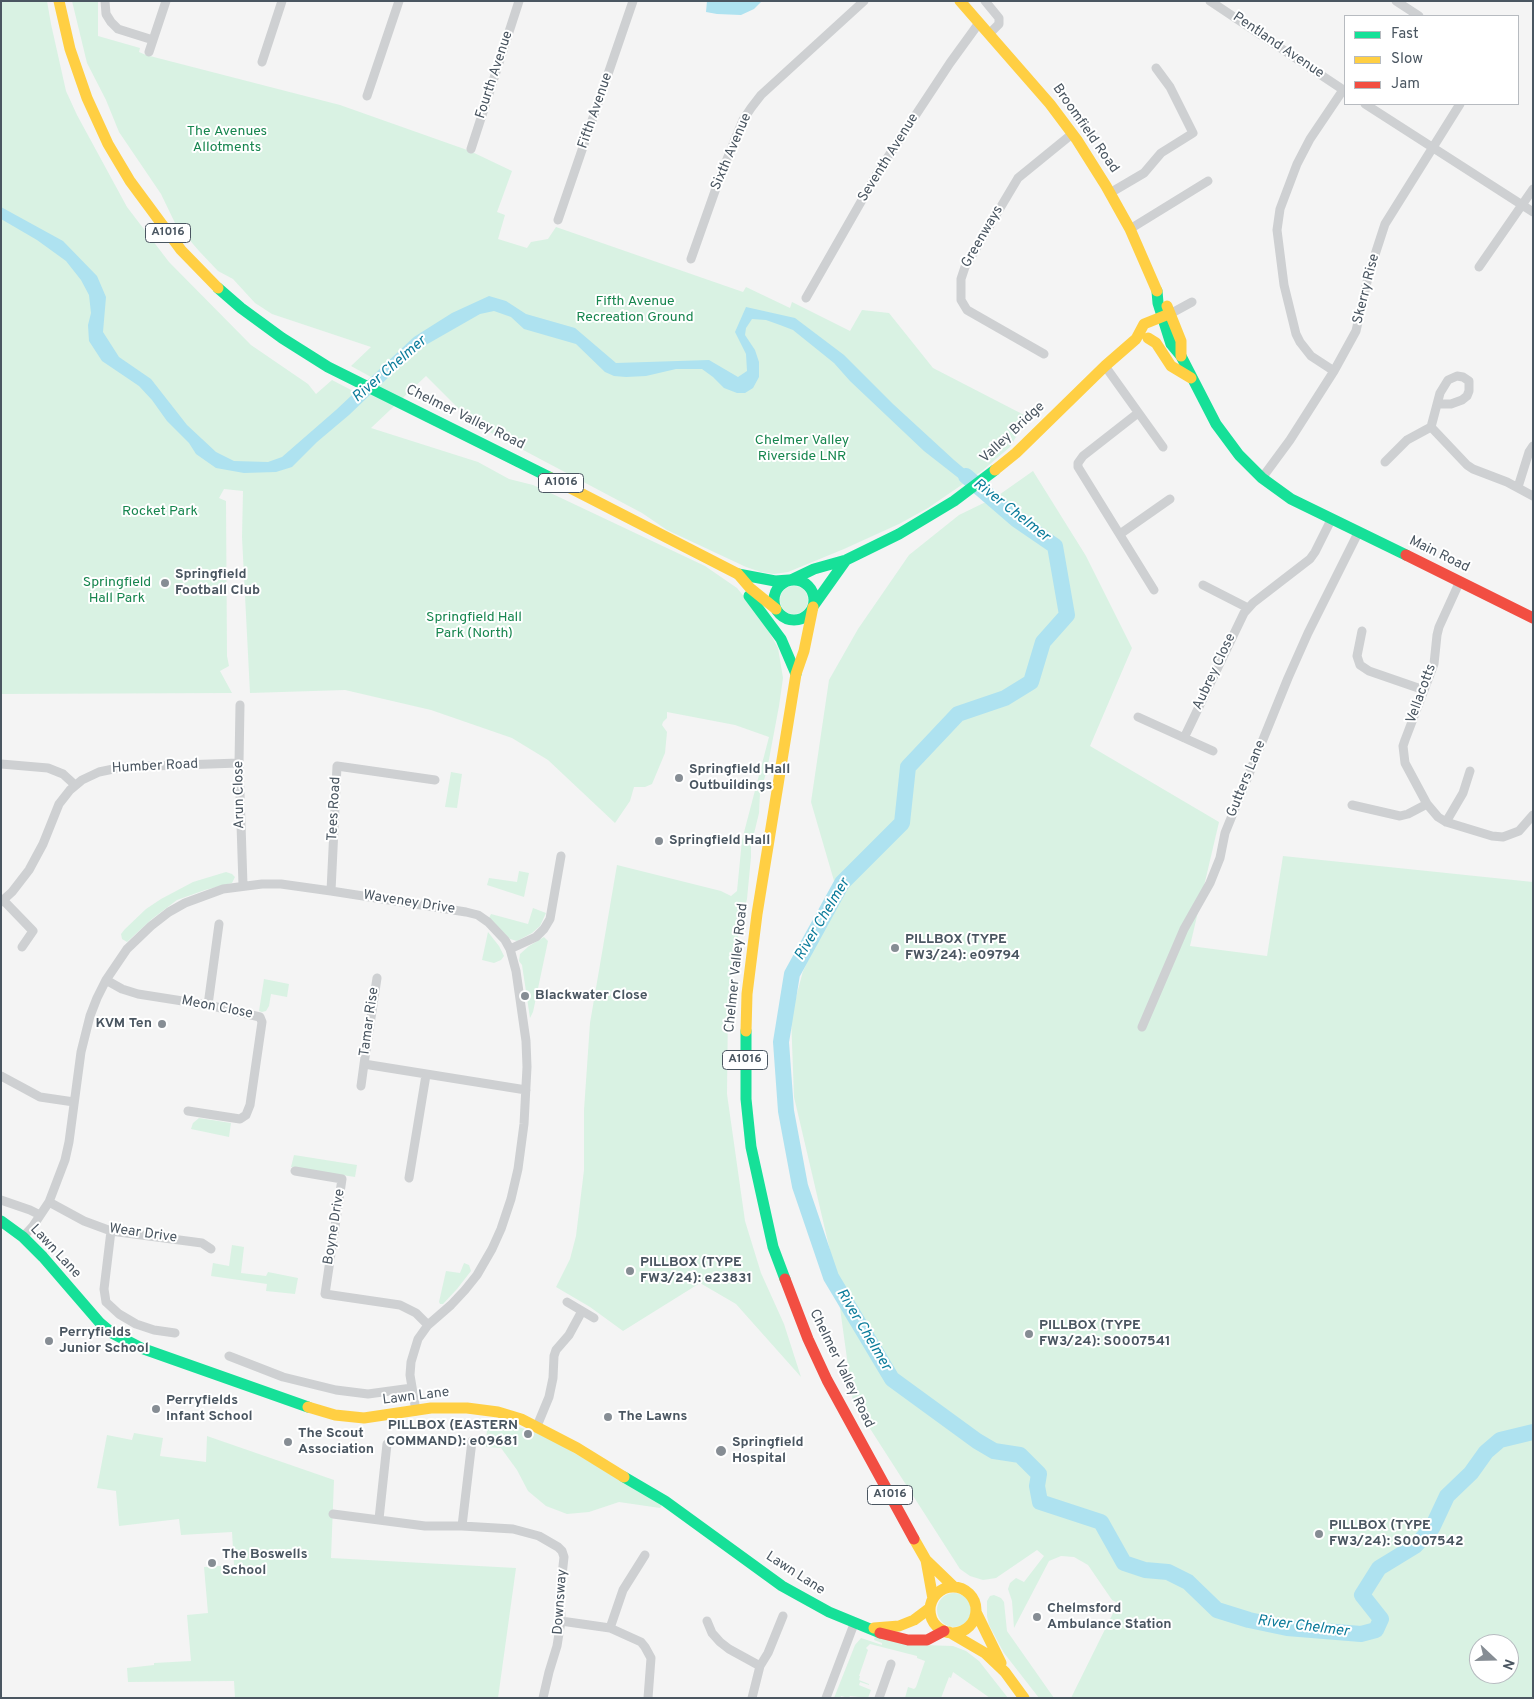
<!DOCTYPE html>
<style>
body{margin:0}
#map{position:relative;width:1534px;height:1699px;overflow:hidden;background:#f4f4f4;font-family:Overpass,sans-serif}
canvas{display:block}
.frame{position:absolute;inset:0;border:2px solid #4a5661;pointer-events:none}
.legend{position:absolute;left:1344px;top:15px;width:175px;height:90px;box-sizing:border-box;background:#fff;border:1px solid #b7bbc0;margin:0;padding:6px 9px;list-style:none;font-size:15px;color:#4a5661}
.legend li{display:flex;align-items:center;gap:10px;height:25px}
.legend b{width:25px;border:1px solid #b7bbc0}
.north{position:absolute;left:1469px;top:1634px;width:50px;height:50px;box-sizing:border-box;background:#fff;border:1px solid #b7bbc0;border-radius:50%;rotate:111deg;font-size:14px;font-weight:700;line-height:20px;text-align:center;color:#4a5661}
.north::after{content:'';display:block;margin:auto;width:18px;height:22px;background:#868d94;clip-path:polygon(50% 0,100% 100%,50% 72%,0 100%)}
</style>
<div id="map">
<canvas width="1534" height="1699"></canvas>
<div class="frame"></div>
<ul class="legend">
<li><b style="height:6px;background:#16e098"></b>Fast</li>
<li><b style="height:6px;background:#ffcf43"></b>Slow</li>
<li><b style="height:6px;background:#f24e42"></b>Jam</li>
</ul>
<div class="north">N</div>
</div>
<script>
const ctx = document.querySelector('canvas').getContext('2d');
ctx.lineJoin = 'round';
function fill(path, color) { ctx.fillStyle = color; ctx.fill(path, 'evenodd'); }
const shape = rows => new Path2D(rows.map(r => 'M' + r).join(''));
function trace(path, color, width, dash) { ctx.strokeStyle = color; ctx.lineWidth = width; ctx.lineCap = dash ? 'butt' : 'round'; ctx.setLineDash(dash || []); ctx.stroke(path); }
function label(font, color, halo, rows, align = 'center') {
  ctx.font = font + ' Overpass,sans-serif'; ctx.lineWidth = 4; ctx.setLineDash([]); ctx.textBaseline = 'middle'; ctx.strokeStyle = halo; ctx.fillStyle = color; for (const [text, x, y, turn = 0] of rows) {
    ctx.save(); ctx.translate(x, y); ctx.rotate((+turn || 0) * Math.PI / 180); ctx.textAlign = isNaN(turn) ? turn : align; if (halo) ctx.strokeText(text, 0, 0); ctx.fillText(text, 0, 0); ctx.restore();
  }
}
fill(shape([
 [1,1,47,1,51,24,66,91,77,115,127,207,169,262,251,345,308,384,316,394,332,380,355,392,371,377,351,366,371,347,272,314,255,303,233,279,218,271,199,251,175,223,161,194,119,132,106,100,87,63,72,1,98,1,98,36,140,48,139,52,146,55,340,105,470,151,512,171,497,212,505,215,498,239,527,248,531,242,548,239,556,227,743,292,746,287,790,308,792,302,850,331,862,310,889,313,933,368,1028,417,1010,447,982,471,928,508,899,524,844,549,788,572,774,574,761,572,746,567,667,530,642,513,493,434,470,420,426,376,371,428,478,462,509,479,533,485,559,497,705,566,737,588,762,619,778,648,783,678,779,706,767,770,760,793,759,813,751,846,751,857,747,899,732,962,728,1007,727,1094,745,1221,761,1273,784,1324,801,1377,736,1304,700,1283,623,1331,590,1307,556,1287,570,1259,576,1236,584,1170,584,1110,590,1023,617,865,721,891,731,896,737,891,742,840,769,737,735,725,667,712,667,718,663,722,662,725,667,732,665,753,652,784,645,787,634,787,630,801,615,823,548,760,512,738,431,710,345,690,250,693,242,537,243,491,224,489,219,498,226,501,227,656,229,666,220,671,232,693,1,694],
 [1033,471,1086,556,1132,648,1090,746,1219,822,1190,946,1267,956,1283,856,1533,882,1533,1698,1071,1698,1118,1603,1112,1600,1088,1565,1074,1557,1061,1556,1049,1561,1014,1628,1012,1601,1008,1589,1010,1583,1016,1578,1024,1582,1044,1556,1037,1550,996,1578,983,1580,970,1576,960,1569,853,1402,835,1272,794,1097,791,1016,803,971,839,898,811,802,829,680,858,629,909,555,959,515,996,497],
 [1479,1644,1509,1644,1509,1674,1479,1674],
 '780 600a14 14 0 1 1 28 0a14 14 0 1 1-28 0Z',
 [451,772,462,774,457,808,445,807],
 [519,871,529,873,524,897,487,885,489,878,517,882],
 [226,872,232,874,235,877,232,883,205,890,177,900,152,919,127,942,122,939,121,934,125,929,146,909,161,899,193,882],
 [533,908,546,913,540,926,532,933,517,941,510,939,489,918,491,914,528,924],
 [488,932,499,946,504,956,501,960,494,963,482,960],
 [544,937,548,941,533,1012,530,1018,522,965,519,961,520,954,529,946],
 [264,979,289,984,287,997,271,994,269,1006,266,1011,262,1012,259,1011],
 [199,1118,231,1123,229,1137,191,1129,193,1123],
 [294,1155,357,1165,355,1177,291,1167],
 [232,1245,244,1247,241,1273,266,1276,268,1272,298,1278,295,1294,266,1291,267,1284,211,1276,213,1263,229,1266],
 [464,1263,469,1265,471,1271,457,1289,443,1304,440,1304,439,1302,446,1271,460,1273],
 [479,1418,494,1419,534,1432,557,1443,663,1504,660,1508,619,1502,589,1512,567,1514,546,1506,528,1491,517,1470,501,1448,486,1447,487,1429,479,1428],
 [134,1433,163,1438,160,1456,206,1462,207,1436,334,1480,331,1558,516,1568,498,1698,235,1698,234,1681,128,1682,127,1668,154,1665,154,1663,191,1661,187,1615,208,1613,204,1567,234,1565,232,1532,181,1535,179,1519,119,1526,116,1491,97,1488,107,1435,132,1440],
 '937 1610a17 17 0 1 1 34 0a17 17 0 1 1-34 0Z',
 [994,1595,1001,1598,1004,1602,1007,1631,1054,1698,1039,1698,1004,1653,989,1625,987,1616,987,1601,990,1596],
 [875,1637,922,1645,953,1646,966,1651,979,1661,1008,1698,990,1698,953,1672,951,1678,949,1677,941,1698,905,1698,908,1687,914,1689,916,1687,925,1661,917,1658,917,1656,870,1644,866,1648,868,1650,859,1676,860,1676,859,1680,869,1684,869,1685,860,1682,859,1685,871,1690,868,1698,850,1696,849,1698,841,1696,840,1698,834,1698,855,1645,861,1638,882,1645,882,1643,874,1640]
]), '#d9f2e3');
fill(shape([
 [707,1,762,1,754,9,741,15,717,14,706,12],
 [1,207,63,241,97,276,106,297,103,332,119,357,151,379,187,425,216,452,234,461,268,462,282,457,336,410,414,337,452,313,489,296,506,301,526,314,575,328,616,363,709,360,738,377,747,371,746,354,735,332,746,307,795,318,844,355,893,404,954,460,987,488,979,494,924,451,850,381,834,363,793,330,780,325,766,320,752,319,746,328,745,335,755,350,759,362,759,377,753,388,745,393,737,393,724,388,713,377,702,369,676,369,646,376,626,377,614,376,605,372,576,344,524,329,511,317,494,311,480,314,417,350,349,415,317,442,292,467,276,472,244,473,216,468,196,454,189,443,167,421,152,400,139,386,102,361,89,341,88,325,91,313,89,295,81,280,66,261,37,240,1,219]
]), '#aee2f0');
trace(shape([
 [966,476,1017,520,1055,546,1067,615,1043,642,1031,682,1005,698,958,714,908,767,902,823,842,883,792,974,781,1042,786,1111,800,1186,831,1277,892,1379,977,1441,994,1451,1020,1455,1039,1474,1037,1486,1040,1502,1101,1522,1124,1563,1145,1570,1168,1572,1188,1582,1217,1610,1249,1620,1287,1628,1361,1634,1376,1630,1381,1619,1362,1595,1379,1568,1415,1546,1432,1528,1447,1496,1471,1473,1486,1452,1500,1440,1533,1432]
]), '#aee2f0', 16);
trace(shape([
 [105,1,106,14,111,22,118,29,153,40],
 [985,1,999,18,999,24,989,34],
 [1210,1,1345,91],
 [1396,1,1419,16],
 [149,52,166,1],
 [262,62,282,1],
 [367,96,399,1],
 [1365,104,1533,212],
 [471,149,519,1],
 [1110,193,1144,173,1161,153,1193,133,1170,87,1156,68],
 [558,220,633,1],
 [1130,229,1208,181],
 [691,259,721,174,743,120,751,108,761,95,864,1],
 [1479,267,1533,189],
 [806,298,878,172,950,63,979,23],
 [1170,314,1192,302],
 [1044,354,967,310,961,300,961,279,965,267,1018,178,1072,134],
 [1105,366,1163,447],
 [1334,371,1311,356,1300,342,1296,334,1284,285,1277,230,1280,209,1297,164,1310,139,1343,90],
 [1138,413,1083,456,1078,463,1078,467,1154,590],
 [1431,427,1440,393,1448,380,1457,376,1463,377,1469,381,1469,391,1467,396,1462,400,1451,404,1437,404],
 [1385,462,1407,440,1431,427,1467,465,1473,469,1507,482,1533,496],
 [1262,478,1290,440,1334,371,1356,331,1369,273,1385,224,1460,104],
 [1518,487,1529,452,1533,446],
 [1120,534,1170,499],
 [1460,581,1439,627,1437,635,1434,664,1405,740,1403,746,1405,763,1427,804,1438,817,1446,822,1492,836,1503,837,1519,831,1533,815],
 [1203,585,1248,608],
 [1362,631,1357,656,1360,665,1369,671,1424,690],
 [240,705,239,763,243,885],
 [1138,717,1213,751],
 [1184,738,1244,613,1253,603,1310,559,1315,552,1331,520],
 [1,764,48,768,63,774,75,785],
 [1352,805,1400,816,1408,814,1427,804],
 [1446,822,1463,793,1470,771],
 [331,891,337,766,435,780],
 [3,900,33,931,22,947],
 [1,902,12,892,29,870,43,844,59,804,70,790,82,780,99,772,123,767,239,763],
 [510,949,536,937,544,929,550,919,561,856],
 [377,978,364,1064,526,1090],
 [106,980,122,989,138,994,208,1005,260,1017,262,1022,250,1105,246,1115,240,1119,188,1111],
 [208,1005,219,924],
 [1142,1027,1184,929,1210,883,1220,858,1225,833,1288,678,1308,633,1358,533],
 [1,1076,40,1097,74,1102],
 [361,1086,364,1064],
 [295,1171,342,1179,325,1294,400,1305,416,1313,428,1325],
 [409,1178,426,1075],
 [1,1200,30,1210,40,1215],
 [49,1202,84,1221,111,1231,202,1243,211,1249],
 [111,1231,104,1289,106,1302,119,1314,136,1324,154,1330,175,1333],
 [23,1237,33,1226,49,1202,65,1160,69,1142,81,1052,90,1016,97,998,106,980,127,949,151,926,169,912,185,903,223,889,262,884,281,884,331,891,466,912,478,915,488,922,505,940,510,949,516,971,526,1041,527,1067,524,1124,518,1169,511,1199,501,1229,492,1249,477,1275,465,1290,451,1305,428,1325,418,1339,411,1362,410,1375,416,1411],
 [567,1302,594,1318],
 [229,1356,283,1377,336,1390,368,1394,412,1388],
 [537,1426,549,1397,553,1378,554,1356,556,1350,569,1335,582,1311],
 [333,1514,425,1526,462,1526,513,1529,539,1536,558,1547,562,1551,564,1557,560,1594,561,1621,557,1646,549,1672,543,1698],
 [379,1519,387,1444],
 [462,1526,472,1441],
 [561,1621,610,1628,641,1642,645,1647,651,1658,648,1698],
 [707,1621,712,1633,720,1642,729,1649,760,1666],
 [610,1628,623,1590,645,1555],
 [752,1698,760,1666,768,1653,783,1616],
 [826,1698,854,1624],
 [879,1698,891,1664]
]), '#ced0d2', 9);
trace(shape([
 [218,288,241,308,282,338,328,367,551,478],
 [1157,291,1158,303,1171,344,1181,356,1216,424,1239,455,1262,478,1291,499,1406,555],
 [738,574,775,581,789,580],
 '774 600a20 20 0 1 1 40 0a20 20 0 1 1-40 0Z',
 [791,580,814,569,846,560,899,534,954,501,995,470],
 [749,596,781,639,796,674],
 [814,605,846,560],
 [746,1031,746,1099,751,1147,773,1247,785,1279],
 [1,1221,23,1237,43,1257,100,1323,112,1333,141,1348,308,1407],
 [624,1477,665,1501,782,1586,829,1612,880,1633]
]), '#16e098', 11);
trace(shape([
 [59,1,70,49,87,98,108,144,130,181,181,250,218,288],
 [960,1,1050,104,1077,140,1106,186,1130,229,1157,291],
 [1167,306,1181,341,1181,356],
 [1148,338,1156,343,1171,366,1191,378],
 [995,470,1016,453,1105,366,1136,339,1144,324,1169,314],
 [551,478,738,574,750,588,776,609],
 [746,1031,747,994,757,914,796,674,804,651,813,607],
 [308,1407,335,1415,364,1418,431,1408,467,1408,498,1412,521,1419,577,1448,624,1477],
 [914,1539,926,1560,954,1587],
 [926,1560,933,1599],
 '930 1610a23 23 0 1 1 46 0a23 23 0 1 1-46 0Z',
 [976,1612,1001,1663],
 [874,1628,899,1626,914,1620,930,1608],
 [949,1632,985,1653,1005,1672,1024,1698]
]), '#ffcf43', 11);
trace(shape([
 [1406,555,1533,618],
 [785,1279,808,1339,827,1380,914,1539],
 [880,1633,908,1640,927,1640,944,1631]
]), '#f24e42', 11);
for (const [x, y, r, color] of [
 [165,583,5,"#868d94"],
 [679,778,5,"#868d94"],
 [659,841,5,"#868d94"],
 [895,948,5,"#868d94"],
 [525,996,5,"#868d94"],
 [162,1024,5,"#868d94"],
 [630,1271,5,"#868d94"],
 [1029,1334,5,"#868d94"],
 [49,1341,5,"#868d94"],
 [156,1409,5,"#868d94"],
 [608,1417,5,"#868d94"],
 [528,1434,5,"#868d94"],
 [288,1442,5,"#868d94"],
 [721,1451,6,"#868d94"],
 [1319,1534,5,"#868d94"],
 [212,1563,5,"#868d94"],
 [1037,1617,5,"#868d94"]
]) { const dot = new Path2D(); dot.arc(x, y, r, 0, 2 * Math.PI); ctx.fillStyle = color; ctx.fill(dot); trace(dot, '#fff', 2); }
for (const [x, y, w] of [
 [168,233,45],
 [561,483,45],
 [745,1060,45],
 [890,1495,45]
]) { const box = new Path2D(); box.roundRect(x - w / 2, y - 9.5, w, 19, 4); ctx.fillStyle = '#fff'; ctx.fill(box); trace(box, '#4a5661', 1); }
label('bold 12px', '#4a5661', null, [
 ["A1016",168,233],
 ["A1016",561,483],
 ["A1016",745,1060],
 ["A1016",890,1495]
]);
label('14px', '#4a5661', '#fff', [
 ["Pentland Avenue",1278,46,34],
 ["Fourth Avenue",495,75,-72],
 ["Fifth Avenue",596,111,-71],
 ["Broomfield Road",1085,129,55],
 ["Sixth Avenue",732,152,-67],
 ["Seventh Avenue",889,158,-58],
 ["Greenways",983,237,-60],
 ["Skerry Rise",1367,289,-76],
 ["Chelmer Valley Road",465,418,26],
 ["Valley Bridge",1013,433,-43],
 ["Main Road",1439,555,26],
 ["Aubrey Close",1215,672,-65],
 ["Vellacotts",1422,694,-70],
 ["Humber Road",155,767,-3],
 ["Gutters Lane",1247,779,-68],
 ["Arun Close",240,795,-91],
 ["Tees Road",335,809,-87],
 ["Waveney Drive",409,903,9],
 ["Chelmer Valley Road",737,968,-84],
 ["Meon Close",217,1008,11],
 ["Tamar Rise",370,1022,-82],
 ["Boyne Drive",335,1227,-81],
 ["Wear Drive",143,1234,8],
 ["Lawn Lane",55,1252,47],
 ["Chelmer Valley Road",841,1369,64],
 ["Lawn Lane",416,1397,-7],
 ["Lawn Lane",795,1574,33],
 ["Downsway",561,1602,-86]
]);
label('14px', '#17864f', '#fff', [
 ["The Avenues",227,132],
 ["Allotments",227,148],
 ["Fifth Avenue",635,302],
 ["Recreation Ground",635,318],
 ["Chelmer Valley",802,441],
 ["Riverside LNR",802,457],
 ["Rocket Park",160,512],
 ["Springfield",117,583],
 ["Hall Park",117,599],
 ["Springfield Hall",474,618],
 ["Park (North)",474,634]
]);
label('bold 14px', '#4a5661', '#fff', [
 ["Springfield",175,575],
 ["Football Club",175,591],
 ["Springfield Hall",689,770],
 ["Outbuildings",689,786],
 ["Springfield Hall",669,841],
 ["PILLBOX (TYPE",905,940],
 ["FW3/24): e09794",905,956],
 ["Blackwater Close",535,996],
 ["KVM Ten",152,1024,"right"],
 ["PILLBOX (TYPE",640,1263],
 ["FW3/24): e23831",640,1279],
 ["PILLBOX (TYPE",1039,1326],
 ["FW3/24): S0007541",1039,1342],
 ["Perryfields",59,1333],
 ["Junior School",59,1349],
 ["Perryfields",166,1401],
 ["Infant School",166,1417],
 ["The Lawns",618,1417],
 ["PILLBOX (EASTERN",518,1426,"right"],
 ["COMMAND): e09681",518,1442,"right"],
 ["The Scout",298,1434],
 ["Association",298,1450],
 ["Springfield",732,1443],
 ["Hospital",732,1459],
 ["PILLBOX (TYPE",1329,1526],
 ["FW3/24): S0007542",1329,1542],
 ["The Boswells",222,1555],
 ["School",222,1571],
 ["Chelmsford",1047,1609],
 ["Ambulance Station",1047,1625]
], 'left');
label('italic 15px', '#0c7c9b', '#fff', [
 ["River Chelmer",390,370,-41],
 ["River Chelmer",1011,511,38],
 ["River Chelmer",823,920,-59],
 ["River Chelmer",863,1330,59],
 ["River Chelmer",1303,1627,7]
]);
</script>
